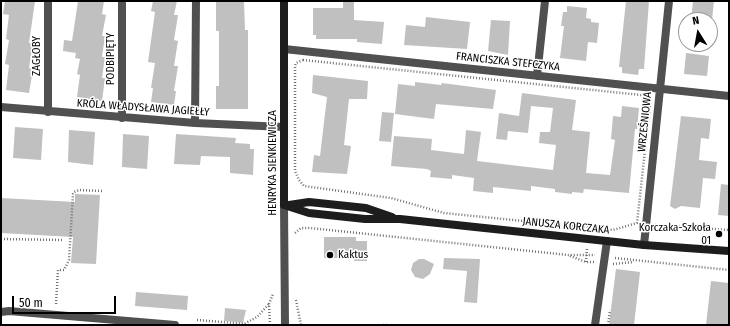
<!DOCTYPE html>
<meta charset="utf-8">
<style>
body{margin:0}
#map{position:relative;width:730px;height:326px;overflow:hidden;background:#fff;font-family:"Fira Sans Condensed",sans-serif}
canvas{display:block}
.frame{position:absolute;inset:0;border:2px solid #000;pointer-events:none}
.north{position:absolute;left:678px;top:12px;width:40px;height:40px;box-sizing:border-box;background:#fff;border:1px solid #999;border-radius:50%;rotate:349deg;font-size:11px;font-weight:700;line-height:16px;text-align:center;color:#000}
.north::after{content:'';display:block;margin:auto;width:14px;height:18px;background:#000;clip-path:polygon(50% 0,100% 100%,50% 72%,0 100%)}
.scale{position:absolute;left:12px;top:296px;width:104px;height:18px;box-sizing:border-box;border:2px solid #000;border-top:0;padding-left:5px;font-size:12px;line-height:14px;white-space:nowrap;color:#000;-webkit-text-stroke:3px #fff;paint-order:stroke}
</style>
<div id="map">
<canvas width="730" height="326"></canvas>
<div class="frame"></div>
<div class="north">N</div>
<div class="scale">50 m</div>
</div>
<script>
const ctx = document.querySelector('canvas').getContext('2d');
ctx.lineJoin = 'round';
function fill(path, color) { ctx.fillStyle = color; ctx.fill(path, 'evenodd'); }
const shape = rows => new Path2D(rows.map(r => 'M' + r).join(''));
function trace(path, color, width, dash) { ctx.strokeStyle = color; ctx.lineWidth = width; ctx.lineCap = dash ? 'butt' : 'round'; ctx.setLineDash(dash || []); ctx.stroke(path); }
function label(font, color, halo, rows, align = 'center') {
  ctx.font = font + ' "Fira Sans Condensed",sans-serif'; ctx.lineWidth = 3; ctx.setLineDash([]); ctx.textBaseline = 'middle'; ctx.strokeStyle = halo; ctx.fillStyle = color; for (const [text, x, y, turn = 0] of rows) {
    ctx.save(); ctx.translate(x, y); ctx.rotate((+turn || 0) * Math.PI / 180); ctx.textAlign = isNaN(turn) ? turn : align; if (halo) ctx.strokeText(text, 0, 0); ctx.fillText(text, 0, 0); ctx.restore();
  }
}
fill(shape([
 [5,1,35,1,29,43,33,43,29,68,33,69,29,93,6,90,9,65,5,64,9,40,6,39,9,15,3,14],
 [78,1,104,1,102,14,106,15,102,36,105,36,102,57,105,57,102,78,105,78,102,101,77,97,80,75,77,74,80,59,75,58,76,53,63,51,64,40,72,41],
 [153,1,177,1,174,15,178,15,174,40,178,41,174,66,178,66,174,91,176,91,174,105,151,102,153,88,151,88,155,63,148,62,155,12,151,11],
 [216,1,244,1,245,30,248,30,248,109,216,109,216,86,219,86,219,31,216,31],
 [626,1,649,1,644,69,639,69,638,75,622,73,622,67,619,67],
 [693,1,714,1,712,20,691,20],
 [343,2,354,2,354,20,384,22,382,44,357,42,357,39,316,39,316,35,313,35,313,8,343,8],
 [567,6,587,8,586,18,591,19,591,22,599,23,597,43,588,42,586,61,560,58,564,26,561,26,563,12,567,12],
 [426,17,470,22,467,49,404,45,406,25,425,27],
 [491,20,510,21,508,55,488,51],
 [686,53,709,56,707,76,684,74],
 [313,75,368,81,367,99,349,99,344,145,351,146,347,174,312,172,314,155,320,156,327,97,312,93],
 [415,82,441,85,442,83,496,90,493,109,436,104,434,119,395,114,398,84,415,86],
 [522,93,576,100,572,130,590,132,586,173,610,175,615,140,611,139,613,116,621,117,622,106,639,108,637,129,635,129,629,193,584,189,583,193,572,192,572,194,555,192,555,189,531,186,531,191,493,187,493,193,473,191,474,178,452,175,452,179,430,177,431,171,427,169,391,166,394,136,432,139,431,150,464,154,466,130,481,132,477,161,553,170,556,145,539,143,540,132,550,132,553,108,531,106,528,133,508,131,507,140,496,139,499,113,519,116],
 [382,112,394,113,391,142,379,141],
 [681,116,711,119,709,139,701,138,699,160,717,162,715,179,703,178,700,208,681,206,675,209,670,206],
 [15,127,43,129,41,160,13,158],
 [69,130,95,132,93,165,68,162],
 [123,134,149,136,147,169,122,167],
 [176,134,236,138,235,143,250,144,250,149,254,149,253,175,230,173,230,157,201,156,200,165,174,164],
 [721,184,729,185,729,216,718,215],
 [75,194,100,195,96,264,71,263,73,237,1,233,1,198,75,202],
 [324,237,356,237,356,241,367,241,367,261,354,261,354,258,324,258],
 [444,258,480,259,477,303,464,302,467,271,443,269],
 [419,259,424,259,434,264,430,274,423,279,415,277,411,270,413,263],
 [616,269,640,272,634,325,609,325],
 [711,281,729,283,729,325,706,325],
 [136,292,188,296,187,310,135,306],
 [225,308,246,310,243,323,224,321]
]), '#c0c0c0');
trace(shape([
 [303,60,651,96,637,223,613,230,444,213,391,198,304,186,299,180,295,171,295,66,296,63,303,60],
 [655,225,729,230],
 [295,233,301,228,310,228,568,255,595,255],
 [1,239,63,240],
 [570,256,586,262,594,262],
 [615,258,729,270],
 [586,262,587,248],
 [613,264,634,262],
 [296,300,301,325],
 [56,304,58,270,64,270,69,260,73,194,74,192,79,190,104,191],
 [197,320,244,324,257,317,269,304],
 [270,325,269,304,273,294],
 [383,325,388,325],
 [608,325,610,310]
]), '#727272', 2.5, [1, 2]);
trace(shape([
 [1,312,9,311,175,325]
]), '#505050', 8);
trace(shape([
 [122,1,122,118],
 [284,49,729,96],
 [537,76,545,1],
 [1,107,195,123,284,127],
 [48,112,48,1],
 [195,123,196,1],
 [284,205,285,325],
 [644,245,669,1],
 [595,325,607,241]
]), '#505050', 8);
trace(shape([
 [284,205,309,213,365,219,400,219,644,245,729,251],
 [284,205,284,1],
 [289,205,309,202,366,208,392,217]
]), '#1d1d1d', 8);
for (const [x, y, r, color] of [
 [719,234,4,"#000"],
 [330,255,4,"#000"]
]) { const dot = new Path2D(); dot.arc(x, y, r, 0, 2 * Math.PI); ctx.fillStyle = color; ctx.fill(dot); trace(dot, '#fff', 1.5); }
label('11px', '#000', '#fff', [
 ["ZAGŁOBY",37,56,-90],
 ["PODBIPIĘTY",111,59,-90],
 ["FRANCISZKA STEFCZYKA",508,62,6],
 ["KRÓLA WŁADYSŁAWA JAGIEŁŁY",143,108,4],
 ["WRZEŚNIOWA",645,122,-84],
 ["HENRYKA SIENKIEWICZA",273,163,-90],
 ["JANUSZA KORCZAKA",566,226,6]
]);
label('11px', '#000', '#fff', [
 ["Korczaka-Szkoła",711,228],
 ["01",711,241],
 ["Kaktus",338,255,"left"]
], 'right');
</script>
